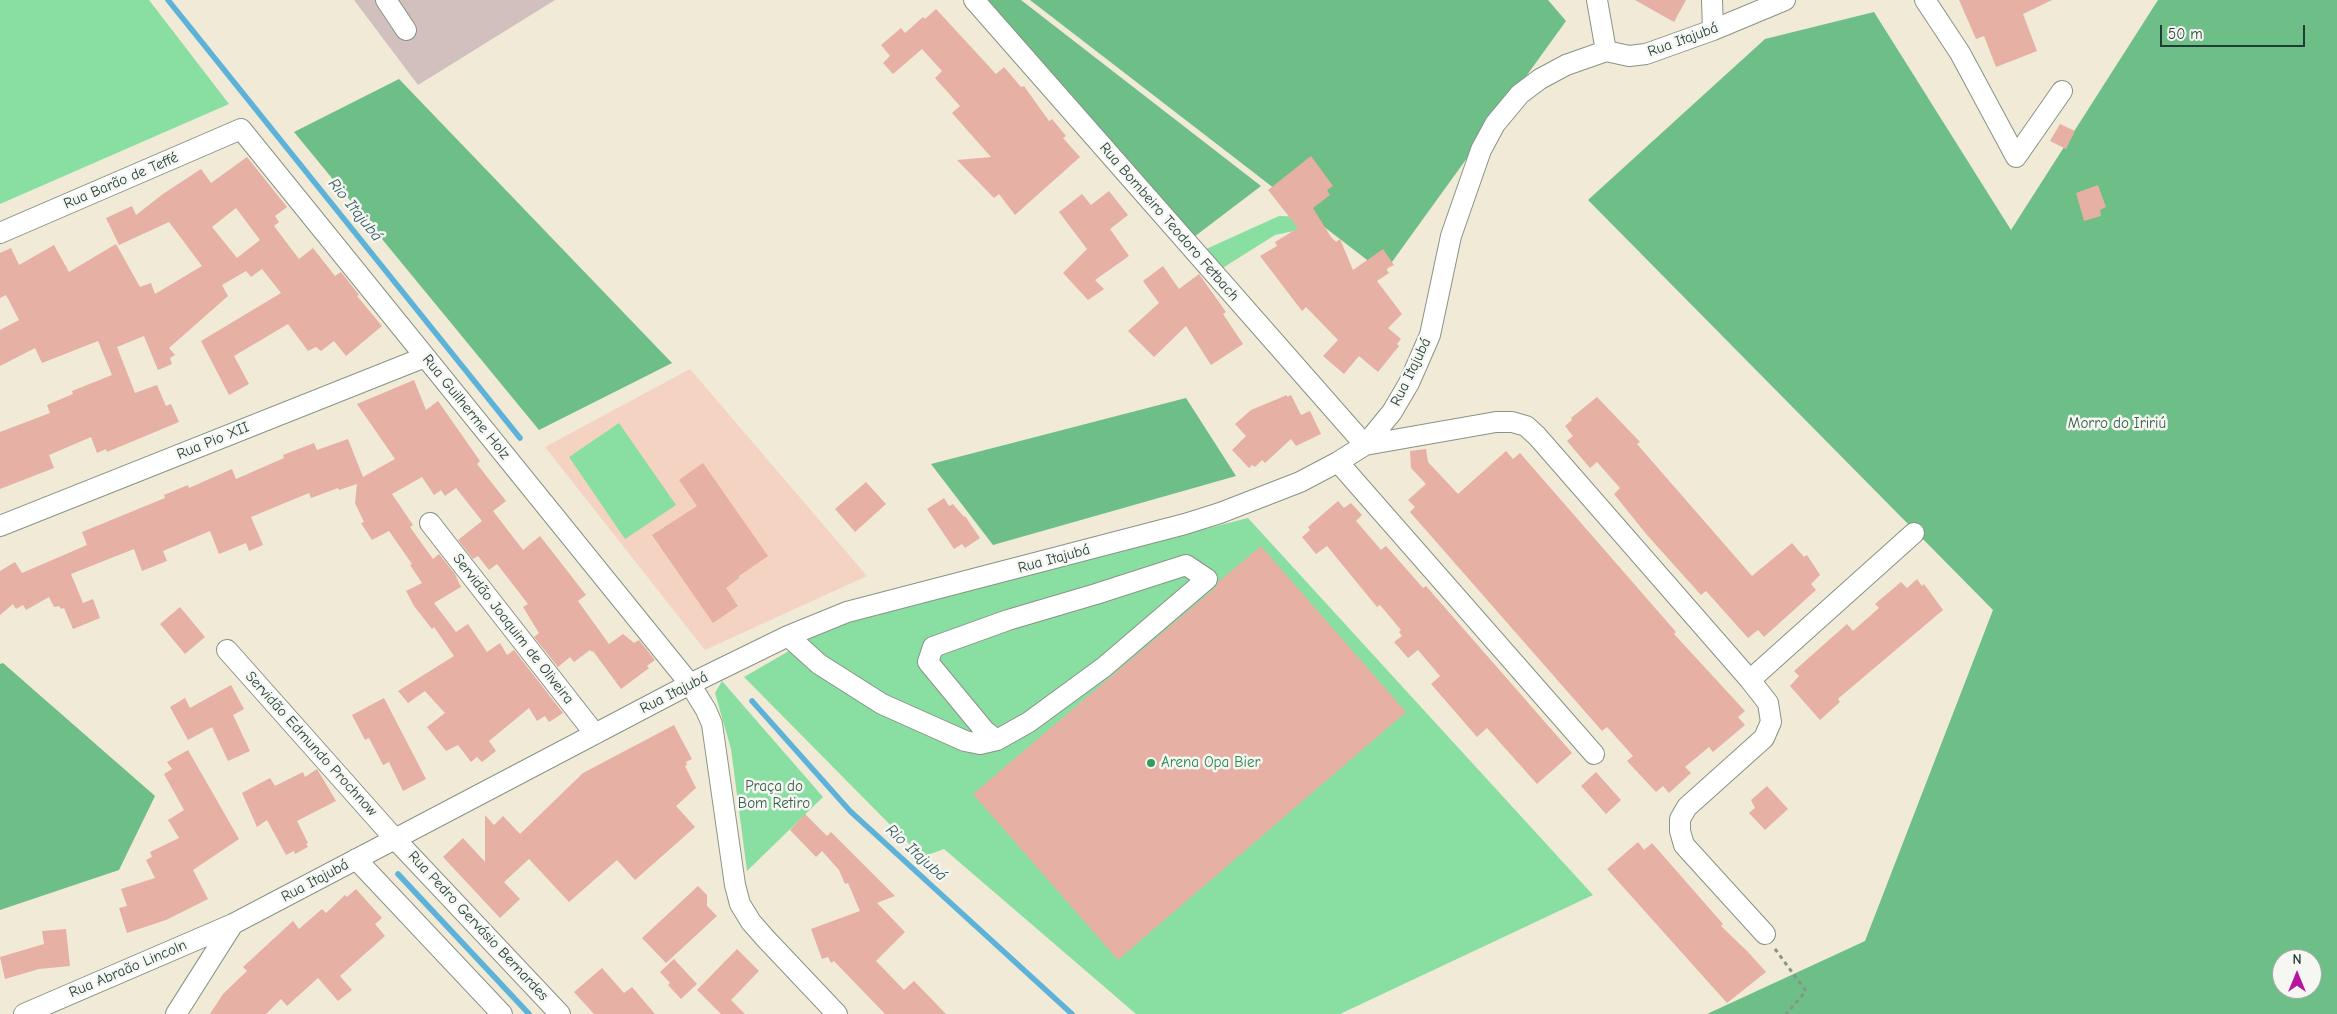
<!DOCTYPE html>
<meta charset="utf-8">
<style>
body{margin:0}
#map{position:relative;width:2337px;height:1014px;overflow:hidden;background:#f0ead6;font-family:"Comic Neue",sans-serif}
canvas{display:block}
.north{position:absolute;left:2272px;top:949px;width:50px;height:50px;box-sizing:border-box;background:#f6f6f2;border:1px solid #a0aca6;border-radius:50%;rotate:0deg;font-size:14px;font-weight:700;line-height:20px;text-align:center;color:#1f3d34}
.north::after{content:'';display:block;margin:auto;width:18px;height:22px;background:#b5179e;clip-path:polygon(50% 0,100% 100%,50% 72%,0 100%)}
.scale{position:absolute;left:2160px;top:25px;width:145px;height:22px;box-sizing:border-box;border:2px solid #1f3d34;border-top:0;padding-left:6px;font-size:15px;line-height:18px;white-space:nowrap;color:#1f3d34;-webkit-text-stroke:4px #f6f6f2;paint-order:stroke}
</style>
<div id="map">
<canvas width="2337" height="1014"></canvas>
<div class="north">N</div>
<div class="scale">50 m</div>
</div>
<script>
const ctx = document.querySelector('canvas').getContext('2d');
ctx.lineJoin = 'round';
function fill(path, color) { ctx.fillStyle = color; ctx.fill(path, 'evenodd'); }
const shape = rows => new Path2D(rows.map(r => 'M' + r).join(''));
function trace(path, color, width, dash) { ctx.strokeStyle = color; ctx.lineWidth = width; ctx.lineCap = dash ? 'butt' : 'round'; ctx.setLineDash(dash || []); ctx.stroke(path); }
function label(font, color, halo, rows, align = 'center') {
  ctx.font = font + ' "Comic Neue",sans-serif'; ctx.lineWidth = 5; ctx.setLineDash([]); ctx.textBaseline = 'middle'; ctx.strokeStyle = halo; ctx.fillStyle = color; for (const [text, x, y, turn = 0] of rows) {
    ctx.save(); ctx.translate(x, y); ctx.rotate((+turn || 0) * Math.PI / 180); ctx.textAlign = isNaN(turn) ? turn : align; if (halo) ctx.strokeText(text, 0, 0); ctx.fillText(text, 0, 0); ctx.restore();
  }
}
fill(shape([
 [690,369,867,576,705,650,545,447]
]), '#f5d3c2');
fill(shape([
 [354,0,555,0,418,85]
]), '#d1c0bd');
fill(shape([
 [0,0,149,0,229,104,0,204],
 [1279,216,1307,217,1317,226,1275,235,1221,269,1204,250],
 [619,423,676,505,625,539,569,457],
 [1248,518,1593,895,1340,1014,1136,1014,944,849,922,857,744,677,839,622],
 [722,681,823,797,747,871,731,749,715,693]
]), '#89dfa2');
fill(shape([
 [988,0,1021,0,1261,186,1190,240],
 [1030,0,1548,0,1566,21,1384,273],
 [2158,0,2337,0,2337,1014,1707,1014,1865,941,1993,610,1588,200,1765,39,1874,12,2011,230],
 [2282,959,2312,959,2312,989,2282,989],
 [399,79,672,363,539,430,294,132],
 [1186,398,1236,476,993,545,931,464],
 [3,663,155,796,119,870,0,910,0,664]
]), '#6ebe88');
trace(shape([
 [168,0,520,438],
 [752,701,850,811,1072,1014],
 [398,874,529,1014]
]), '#5cb2d8', 5.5);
fill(shape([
 [1635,0,1686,0,1674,22],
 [1959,0,2052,0,2023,14,2037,51,1996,67,1984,36,1976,39],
 [936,9,996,74,1004,67,1021,87,1024,86,1049,121,1052,119,1066,136,1063,138,1080,157,1015,215,999,194,994,198,957,160,991,157,952,113,960,106,935,78,942,71,922,49,893,74,883,63,890,56,881,45,901,28,905,33,923,17,925,19],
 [2060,124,2075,131,2066,149,2050,141],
 [1311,156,1333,186,1327,190,1330,195,1313,208,1331,237,1336,242,1340,239,1353,270,1383,249,1394,265,1386,269,1389,273,1377,281,1402,314,1388,328,1401,339,1397,344,1399,346,1378,372,1359,356,1344,374,1323,356,1338,340,1306,307,1302,311,1260,256,1277,246,1275,242,1298,228,1268,190],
 [247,157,287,207,275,216,279,222,274,226,299,259,313,248,335,276,341,272,359,295,357,296,382,326,346,356,334,341,321,351,316,347,308,351,288,324,234,356,249,384,229,395,201,341,281,293,262,269,251,277,246,271,222,285,228,296,169,348,175,355,170,358,172,364,158,370,144,336,117,347,135,393,157,385,166,406,171,404,179,422,107,452,106,449,97,453,91,437,49,455,54,468,0,489,0,432,50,413,47,405,73,394,72,391,112,375,98,341,42,363,35,348,0,366,0,330,19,320,6,295,0,298,0,253,11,248,19,265,54,245,69,272,116,244,140,287,151,283,155,294,202,266,169,222,119,245,106,218,132,206,136,215,163,194,201,169,211,183],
 [236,208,260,240,237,258,212,227],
 [2098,185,2106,207,2100,210,2101,216,2084,221,2076,193],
 [1109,191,1128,215,1110,229,1129,256,1095,280,1104,289,1088,300,1063,273,1087,249,1059,212,1082,194,1091,205],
 [1163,266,1179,289,1199,274,1226,312,1223,314,1243,344,1211,365,1186,326,1154,357,1128,331,1159,303,1143,281],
 [414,380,426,410,438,401,480,461,477,464,506,501,493,511,523,550,540,536,586,595,578,601,609,644,623,634,634,643,639,640,655,660,647,666,649,668,621,689,593,651,592,652,590,650,574,662,570,657,558,667,534,637,539,633,523,607,528,604,497,564,489,570,478,556,473,559,458,540,482,521,456,488,445,496,441,490,434,495,422,477,392,494,413,525,410,527,433,559,439,554,455,574,461,587,434,603,456,632,468,624,487,652,500,643,507,655,514,650,563,713,549,722,545,716,537,721,529,708,489,741,496,751,482,762,477,757,471,762,458,745,446,751,427,727,445,713,423,689,425,691,408,703,398,691,454,656,434,627,432,629,414,606,406,591,422,583,410,565,412,564,389,531,372,540,361,523,364,522,355,503,357,484,339,490,338,488,311,498,309,493,251,517,263,545,249,551,246,543,219,554,210,531,163,551,167,561,142,571,134,549,71,574,83,603,93,599,100,618,73,629,64,608,61,609,59,606,54,607,49,597,26,610,23,605,16,609,13,604,0,615,0,571,15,562,22,573,87,545,82,532,165,498,164,495,188,485,189,488,232,469,236,479,284,458,283,455,314,443,317,450,348,439,363,477,395,459,357,404],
 [1287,395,1287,397,1291,395,1301,415,1310,411,1321,434,1296,446,1291,439,1265,463,1262,460,1255,467,1252,465,1249,468,1232,450,1246,436,1235,424,1251,410],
 [1597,397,1640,442,1637,444,1752,576,1792,543,1804,557,1807,555,1820,575,1811,584,1816,590,1764,637,1758,630,1748,638,1706,591,1701,595,1647,535,1614,494,1620,488,1597,462,1590,468,1567,441,1573,436,1565,426,1572,420,1571,418],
 [1426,449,1428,462,1458,494,1506,451,1513,459,1520,453,1676,632,1674,634,1745,711,1738,717,1745,725,1713,752,1709,747,1685,767,1691,773,1669,793,1663,786,1656,792,1627,761,1633,756,1607,727,1602,731,1410,512,1415,507,1408,500,1426,484,1411,468,1410,451],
 [703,463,768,556,739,576,739,578,726,588,738,606,713,623,652,535,697,506,679,480],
 [866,482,886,504,855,532,835,509],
 [944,498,949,506,953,504,964,517,965,516,980,538,965,548,962,544,954,549,927,509],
 [1338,501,1344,508,1351,503,1362,515,1356,521,1381,550,1386,546,1423,588,1426,586,1572,753,1537,784,1487,728,1477,737,1431,684,1440,676,1418,650,1408,658,1394,642,1402,636,1399,632,1401,630,1380,605,1377,607,1327,546,1316,554,1302,537,1310,530,1308,527],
 [1261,546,1406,712,1118,960,973,794,1215,588,1218,582],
 [1917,579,1922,586,1924,584,1943,610,1840,697,1838,699,1840,702,1820,720,1790,686,1799,676,1794,671,1847,624,1853,631,1879,608,1875,604,1901,582,1907,588],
 [180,607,205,637,185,654,160,624],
 [231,685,244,709,233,715,250,751,228,761,212,727,188,740,170,707,185,698,190,708],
 [384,698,426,779,403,791,389,762,383,765,369,738,365,740,352,715],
 [674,725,692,759,686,762,687,765,685,766,696,788,676,806,695,827,635,880,617,860,569,902,529,859,504,882,520,899,500,918,443,857,463,838,485,862,485,815,494,825,503,816,520,834,583,773],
 [188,750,239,839,193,870,208,899,166,920,127,933,119,908,127,906,121,889,155,878,146,860,152,857,150,852,179,838,168,820,184,810,164,774,172,769,167,762],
 [317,769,336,801,297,821,308,843,306,844,308,847,295,854,294,851,286,855,267,820,257,827,242,793,270,778,275,786,303,772,305,777],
 [1596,772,1621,800,1606,814,1581,786],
 [1767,786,1788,809,1765,830,1749,813,1755,808,1751,800],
 [805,814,827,836,831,832,895,896,877,903,905,932,876,961,904,990,914,981,946,1014,885,1014,834,961,831,963,828,957,822,959,811,929,860,911,848,883,845,884,839,870,822,851,816,857,790,830],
 [1638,842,1644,850,1652,843,1723,924,1721,926,1748,952,1766,972,1727,1003,1607,869],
 [698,886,707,895,707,906,717,916,666,963,642,938],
 [356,889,382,918,375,924,385,936,340,976,352,990,338,1001,318,978,287,1006,281,999,266,1014,210,1014,223,994,247,971,243,967,293,921,299,929,322,909,326,913,345,895,347,897],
 [66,929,70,966,39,969,5,979,0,957,44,944,42,931],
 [737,949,759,971,731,1000,745,1014,721,1014,697,990],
 [674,959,697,984,681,999,668,985,670,983,660,972],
 [602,968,624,993,632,987,655,1014,594,1014,574,992]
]), '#e6b0a4');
const minor = shape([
 [386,0,406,30],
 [974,0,1365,445],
 [1597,0,1606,51],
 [1712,0,1713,30],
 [1925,0,1960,53,2016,157,2062,91],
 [0,233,241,129,690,684,706,710,712,724,735,885,740,904,751,922,766,939,837,1014],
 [1365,445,1496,422,1512,422,1526,426,1537,436,1750,680,1768,703,1771,722,1764,738,1687,807,1680,819,1680,831,1684,845,1765,934],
 [1338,462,1594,754],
 [430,523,595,734],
 [0,526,425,357],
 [788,636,819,664,882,704,965,741,980,744,997,740,1029,722,1104,667,1207,579,1186,565,1096,594,1008,620,933,647,928,662,985,731,997,740],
 [227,650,395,839,560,1014],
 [1750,680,1914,533],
 [356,859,502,1014],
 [24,1014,233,924],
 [176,1014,233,924,690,684,788,636,847,612,1185,524,1220,513,1300,482,1338,462,1365,445,1392,412,1409,383,1430,335,1451,236,1481,150,1495,124,1520,94,1540,79,1566,65,1606,51,1629,56,1646,54,1713,30,1785,0]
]);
trace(minor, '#889485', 22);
trace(shape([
 [1775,949,1806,991,1786,1014]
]), '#889485', 3, [4, 4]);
trace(minor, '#fff', 20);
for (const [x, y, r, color] of [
 [1151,763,5,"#2e9e5b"]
]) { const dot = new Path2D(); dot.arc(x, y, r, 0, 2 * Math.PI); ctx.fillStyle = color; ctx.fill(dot); trace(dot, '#f6f6f2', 2); }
label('15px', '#1f3d34', '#f6f6f2', [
 ["Rua Itajubá",1683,40,-20],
 ["Rua Barão de Teffé",121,181,-23],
 ["Rua Bombeiro Teodoro Fetbach",1169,222,49],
 ["Rua Itajubá",1411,372,-64],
 ["Rua Guilherme Holz",466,407,51],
 ["Rua Pio XII",213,441,-22],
 ["Rua Itajubá",1054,559,-15],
 ["Servidão Joaquim de Oliveira",513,629,52],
 ["Rua Itajubá",674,693,-27],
 ["Servidão Edmundo Prochnow",311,744,48],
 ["Rua Itajubá",315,881,-28],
 ["Rua Pedro Gervásio Bernardes",478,926,47],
 ["Rua Abraão Lincoln",128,969,-23]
]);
label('15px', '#345d4a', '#f6f6f2', [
 ["Morro do Iririú",2117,424],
 ["Praça do",774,787],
 ["Bom Retiro",774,804]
]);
label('15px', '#27864d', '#f6f6f2', [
 ["Arena Opa Bier",1161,763]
], 'left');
label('italic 16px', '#2e5a5d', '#f6f6f2', [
 ["Rio Itajubá",355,210,51],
 ["Rio Itajubá",916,853,42]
]);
</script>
